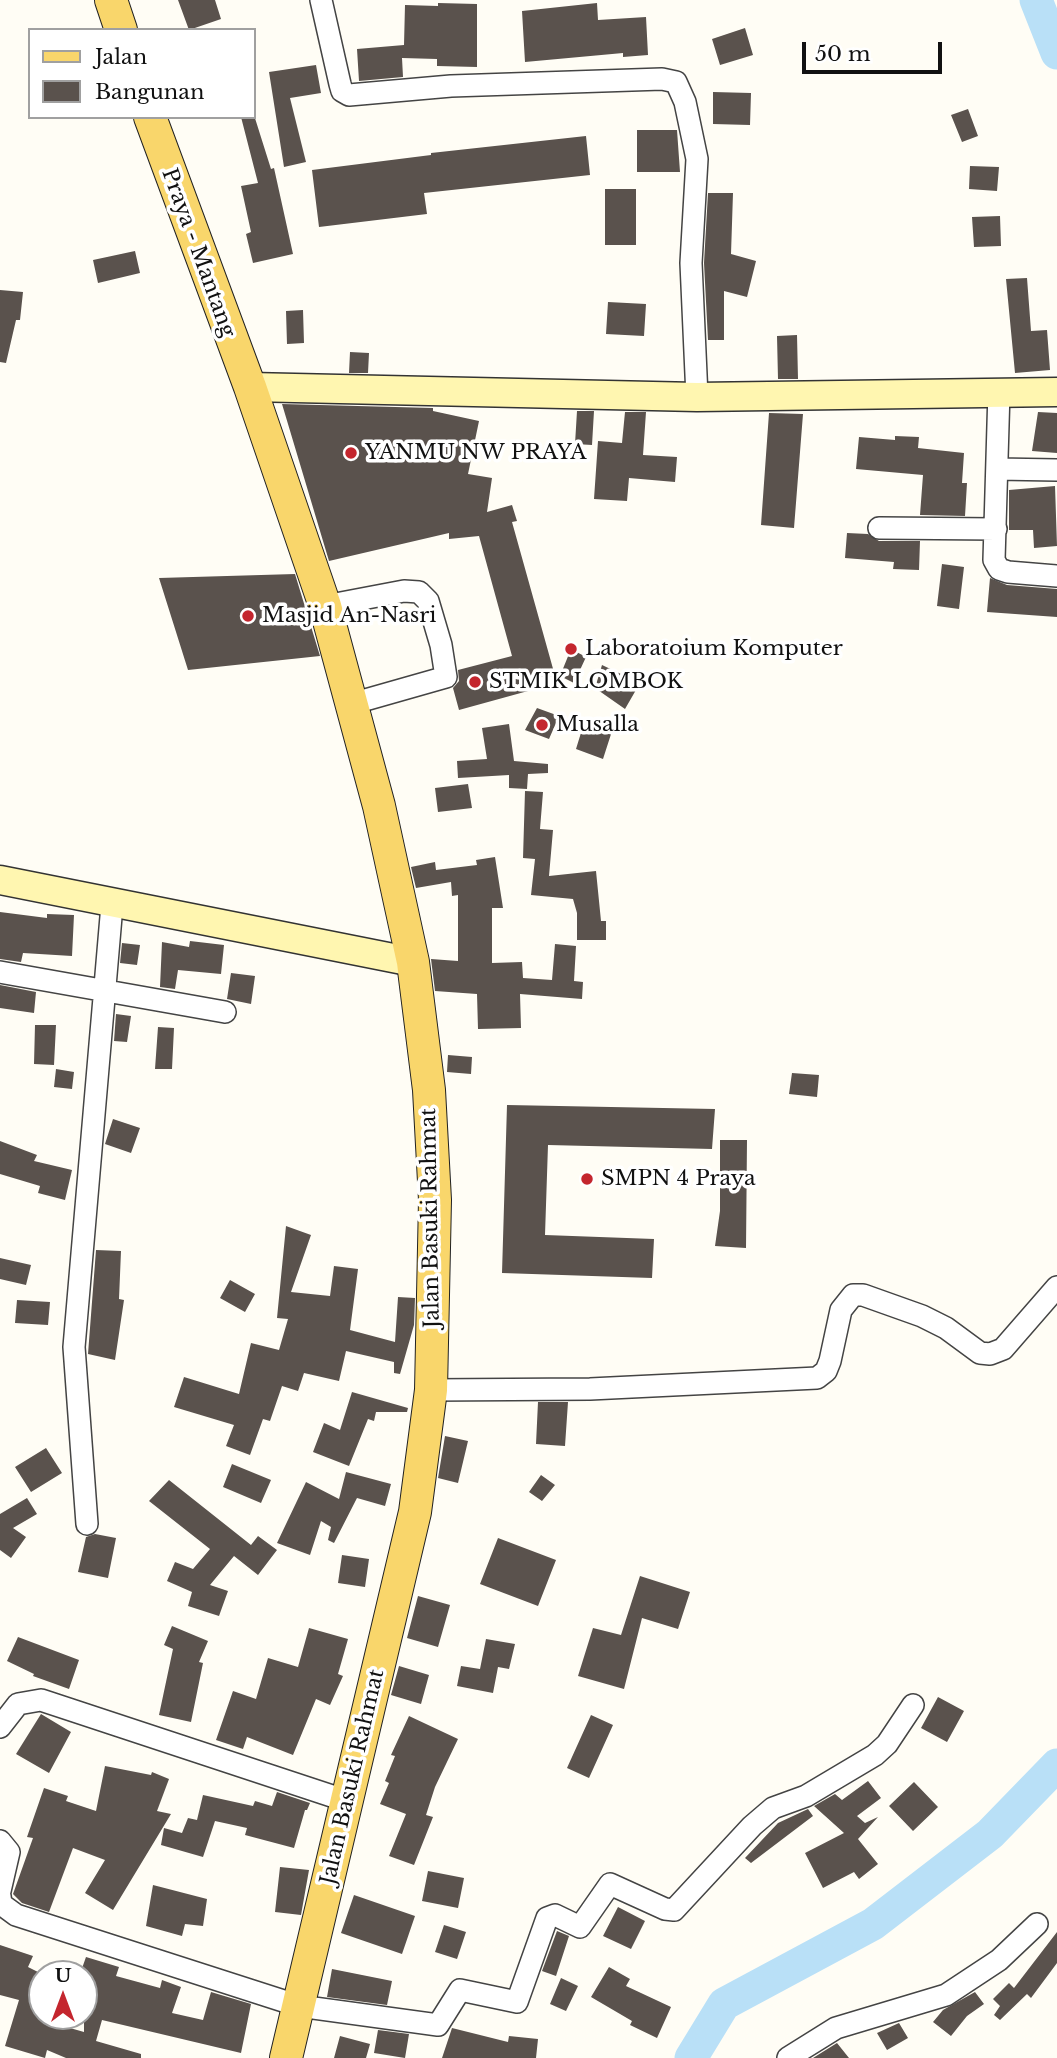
<!DOCTYPE html>
<style>
body{margin:0}
#map{position:relative;width:1057px;height:2058px;overflow:hidden;background:#fffdf5;font-family:"Libre Baskerville",serif}
canvas{display:block}
.legend{position:absolute;left:28px;top:28px;width:228px;height:91px;box-sizing:border-box;background:#fff;border:2px solid #a0a0a0;margin:0;padding:9px 12px;list-style:none;font-size:21px;color:#111}
.legend li{display:flex;align-items:center;gap:14px;height:35px}
.legend b{width:35px;border:2px solid #a0a0a0}
.north{position:absolute;left:28px;top:1960px;width:70px;height:70px;box-sizing:border-box;background:#fff;border:2px solid #a0a0a0;border-radius:50%;rotate:0deg;font-size:19px;font-weight:700;line-height:28px;text-align:center;color:#111}
.north::after{content:'';display:block;margin:auto;width:24px;height:32px;background:#c4262e;clip-path:polygon(50% 0,100% 100%,50% 72%,0 100%)}
.scale{position:absolute;left:802px;top:42px;width:140px;height:32px;box-sizing:border-box;border:4px solid #111;border-top:0;padding-left:9px;font-size:21px;line-height:24px;white-space:nowrap;color:#111;-webkit-text-stroke:5px #fff;paint-order:stroke}
</style>
<div id="map">
<canvas width="1057" height="2058"></canvas>
<ul class="legend">
<li><b style="height:9px;background:#f9d66b"></b>Jalan</li>
<li><b style="height:19px;background:#5a524d"></b>Bangunan</li>
</ul>
<div class="north">U</div>
<div class="scale">50 m</div>
</div>
<script>
const ctx = document.querySelector('canvas').getContext('2d');
ctx.lineJoin = 'round';
const shape = rows => new Path2D(rows.map(r => 'M' + r).join(''));
function trace(path, color, width, dash) { ctx.strokeStyle = color; ctx.lineWidth = width; ctx.lineCap = dash ? 'butt' : 'round'; ctx.setLineDash(dash || []); ctx.stroke(path); }
function fill(path, color) { ctx.fillStyle = color; ctx.fill(path, 'evenodd'); }
function label(font, color, halo, rows, align = 'center') {
  ctx.font = font + ' "Libre Baskerville",serif'; ctx.lineWidth = 7; ctx.setLineDash([]); ctx.textBaseline = 'middle'; ctx.strokeStyle = halo; ctx.fillStyle = color; for (const [text, x, y, turn = 0] of rows) {
    ctx.save(); ctx.translate(x, y); ctx.rotate((+turn || 0) * Math.PI / 180); ctx.textAlign = isNaN(turn) ? turn : align; if (halo) ctx.strokeText(text, 0, 0); ctx.fillText(text, 0, 0); ctx.restore();
  }
}
trace(shape([
 [1036,0,1057,53],
 [691,2058,724,2004,873,1924,990,1834,1057,1765]
]), '#b9e0f7', 33);
fill(shape([
 [178,0,215,0,221,19,189,30],
 [438,3,477,4,477,67,437,66,437,59,402,58,403,77,359,81,357,49,404,45,405,5,438,6],
 [597,3,598,20,646,17,648,55,623,57,623,53,525,62,522,11],
 [745,28,753,55,720,65,712,39],
 [316,65,321,93,290,98,306,162,284,167,269,72],
 [713,92,751,93,750,125,713,124],
 [968,109,978,136,962,142,951,115],
 [254,115,271,169,274,168,293,254,253,263,246,234,251,232,241,186,258,183,241,117],
 [637,130,677,130,680,172,637,172],
 [586,136,590,175,424,193,427,214,319,227,312,170,431,155,431,153],
 [970,166,999,167,997,191,969,189],
 [605,189,636,189,636,245,605,245],
 [708,193,733,193,731,254,756,261,747,297,724,291,724,340,708,340,704,263],
 [1000,216,1001,246,974,247,972,217],
 [135,251,140,273,98,283,93,260],
 [1027,278,1031,331,1047,330,1050,370,1015,373,1006,279],
 [0,290,23,292,20,320,16,320,6,363,0,362],
 [608,302,646,304,644,336,606,334],
 [303,310,304,343,287,344,286,311],
 [797,335,798,379,778,379,777,336],
 [350,352,369,353,368,373,349,373],
 [282,404,433,408,433,411,479,421,468,474,492,478,487,512,512,505,517,521,512,522,557,683,459,710,453,688,459,681,458,670,512,656,479,536,449,539,449,533,329,561],
 [577,411,594,411,592,445,575,444],
 [625,412,646,412,643,455,677,457,675,482,629,478,627,501,594,499,598,441,622,443],
 [1038,412,1057,413,1057,453,1032,451],
 [769,413,803,414,794,528,761,525],
 [895,436,919,437,918,448,964,453,962,483,967,483,965,516,920,515,923,475,856,469,859,437,895,440],
 [1055,486,1057,546,1034,548,1033,530,1009,530,1009,490],
 [847,533,868,534,879,541,920,541,919,570,893,569,894,562,845,558],
 [942,564,964,567,959,609,937,606],
 [295,574,320,656,188,670,159,578],
 [990,578,1007,585,1057,589,1057,617,987,612],
 [571,649,586,657,574,683,560,676],
 [602,665,640,683,625,709,595,688],
 [537,708,559,716,549,739,525,730],
 [584,723,612,731,603,759,576,749],
 [509,724,514,761,548,764,548,773,528,774,527,789,509,788,509,775,458,778,457,761,487,759,482,728],
 [468,784,472,808,438,812,435,788],
 [525,791,543,792,540,829,553,830,549,876,596,871,601,921,606,921,606,940,577,940,577,913,573,899,531,895,535,859,523,858],
 [495,857,503,908,492,908,492,963,522,962,523,978,552,980,555,944,576,946,574,981,583,982,582,999,520,994,521,1028,478,1029,477,994,435,991,431,959,458,961,458,895,452,896,451,882,416,888,411,867,435,862,436,870,477,865,476,860],
 [0,912,47,918,47,914,74,915,72,956,23,953,21,962,0,959],
 [190,941,224,945,221,974,178,970,175,989,160,987,162,942,189,947],
 [122,943,140,945,137,965,120,963],
 [231,973,255,976,251,1004,227,999],
 [0,985,36,992,34,1013,0,1008],
 [116,1014,131,1016,127,1042,114,1041],
 [35,1025,56,1025,54,1065,34,1064],
 [158,1027,174,1028,172,1069,155,1069],
 [448,1055,472,1057,471,1074,447,1072],
 [56,1069,74,1072,72,1089,54,1087],
 [792,1073,819,1075,817,1097,789,1094],
 [507,1105,715,1109,712,1149,548,1145,545,1235,654,1239,652,1278,502,1273],
 [113,1119,140,1128,131,1153,105,1144],
 [720,1140,747,1140,746,1248,715,1246,720,1211],
 [0,1141,37,1155,34,1161,72,1170,65,1200,38,1193,40,1186,0,1174],
 [286,1226,311,1235,291,1292,330,1296,334,1266,358,1269,350,1330,395,1342,398,1297,415,1298,414,1325,400,1374,394,1373,394,1362,346,1351,339,1381,304,1373,298,1391,282,1386,270,1421,263,1419,250,1455,226,1446,234,1425,174,1407,184,1377,239,1394,251,1343,279,1350,288,1319,277,1318],
 [96,1250,121,1251,119,1299,124,1300,115,1360,88,1354],
 [0,1258,31,1265,26,1285,0,1279],
 [230,1280,255,1294,245,1312,220,1298],
 [17,1300,50,1302,48,1325,15,1323],
 [352,1392,408,1408,407,1412,376,1412,374,1421,368,1419,349,1466,313,1452,324,1423,340,1430],
 [538,1402,568,1402,565,1446,536,1444],
 [445,1436,468,1441,458,1483,438,1478],
 [46,1448,62,1473,31,1492,15,1467],
 [232,1464,271,1480,261,1503,223,1487],
 [346,1472,391,1484,385,1506,357,1498,334,1543,328,1540,331,1527,321,1521,310,1555,277,1543,306,1482,339,1499],
 [541,1475,555,1485,542,1501,529,1492],
 [169,1480,251,1545,258,1536,277,1550,258,1575,234,1556,210,1585,228,1591,219,1616,188,1606,192,1592,167,1581,175,1562,193,1569,210,1549,149,1501],
 [27,1498,37,1514,13,1528,26,1537,11,1558,0,1550,0,1514],
 [95,1534,116,1538,108,1578,78,1572,86,1537],
 [498,1538,556,1560,538,1606,480,1584],
 [342,1555,369,1559,365,1587,338,1583],
 [640,1576,690,1592,678,1629,642,1618,624,1689,578,1676,593,1628,621,1635],
 [418,1596,450,1605,438,1647,407,1638],
 [172,1626,208,1641,199,1662,203,1663,191,1722,159,1715,173,1649,164,1645],
 [309,1628,348,1639,338,1674,343,1676,330,1705,316,1699,293,1755,247,1737,243,1749,216,1740,233,1691,256,1699,268,1658,298,1667],
 [18,1637,79,1660,69,1689,33,1676,34,1674,7,1661],
 [486,1639,515,1644,509,1669,498,1667,493,1693,457,1686,461,1666,480,1669],
 [399,1666,429,1675,421,1704,391,1695],
 [938,1697,964,1711,947,1742,921,1728],
 [41,1714,71,1732,49,1773,16,1754],
 [591,1715,613,1725,589,1778,567,1768],
 [409,1716,458,1739,435,1787,426,1815,433,1817,414,1865,389,1856,406,1814,380,1804,389,1783,385,1781,395,1756,391,1755],
 [105,1766,151,1775,152,1772,169,1779,157,1811,171,1814,113,1910,85,1893,105,1860,73,1848,49,1912,22,1903,13,1894,33,1838,27,1837,44,1788,68,1796,66,1801,96,1811],
 [868,1781,881,1798,857,1816,865,1823,878,1817,858,1839,878,1864,859,1879,854,1872,823,1888,805,1853,844,1833,814,1806,835,1794,842,1800],
 [914,1782,938,1807,913,1831,889,1806],
 [277,1792,310,1803,307,1810,305,1810,294,1848,245,1835,247,1828,215,1821,203,1857,161,1845,164,1828,182,1833,188,1818,197,1820,203,1795,253,1806,255,1801,272,1806],
 [808,1809,813,1816,751,1863,745,1858,778,1823],
 [280,1867,309,1870,301,1915,275,1912],
 [428,1871,464,1878,458,1908,422,1901],
 [153,1885,207,1899,203,1926,185,1924,182,1936,146,1926],
 [354,1895,415,1916,402,1954,341,1933],
 [618,1907,645,1921,631,1949,603,1936],
 [444,1925,466,1932,457,1959,435,1952],
 [557,1931,569,1936,556,1976,542,1971],
 [1057,1932,1057,1963,1031,1998,1027,1994,1000,2020,994,2015,1000,2006,993,1999,1009,1983,1014,1988],
 [0,1945,33,1956,28,1967,42,1974,42,2020,84,2032,84,1974,80,1974,86,1957,119,1967,116,1976,160,1988,162,1980,181,1987,172,2013,203,2020,211,1992,251,2004,241,2053,102,2020,96,2041,141,2054,141,2058,66,2058,47,2050,45,2058,5,2046,19,2000,0,1995],
 [609,1967,630,1979,626,1986,671,2007,657,2038,630,2025,632,2021,591,1997],
 [332,1969,392,1981,387,2005,327,1997],
 [561,1978,578,1986,566,2011,550,2004],
 [975,1992,984,2004,967,2016,951,2036,933,2022,943,2010],
 [899,2023,908,2038,887,2050,877,2033],
 [452,2028,508,2042,509,2036,538,2039,536,2058,442,2058],
 [378,2030,409,2034,405,2058,374,2053],
 [340,2036,370,2044,366,2058,334,2058],
 [837,2043,849,2058,813,2058]
]), '#5a524d');
const street = shape([
 [321,0,340,84,342,91,349,95,451,86,662,79,676,82,685,102,697,159,691,263,697,397],
 [999,391,994,560,999,569,1008,572,1057,576],
 [997,469,1057,470],
 [879,528,996,529],
 [325,606,404,591,419,592,428,601,441,645,446,677,351,704],
 [0,972,225,1012],
 [431,1390,590,1389,817,1378,826,1371,830,1361,841,1310,853,1295,863,1295,922,1316,946,1328,980,1353,990,1354,1003,1349,1057,1287],
 [87,1524,74,1347,112,905],
 [0,1727,18,1704,41,1700,347,1801],
 [0,1841,9,1852,0,1891],
 [0,1896,1,1904,16,1915,299,2006,438,2025,460,1990,517,2002,547,1918,555,1915,580,1927,610,1884,665,1909,674,1910,752,1826,773,1808,806,1796,875,1755,887,1744,913,1705],
 [788,2058,836,2028,946,1995,999,1960,1037,1924]
]);
const secondary = shape([
 [250,387,697,397,1057,392],
 [0,880,413,962]
]);
const primary = shape([
 [111,0,121,30],
 [150,117,250,387,325,606,379,806,413,962,429,1090,435,1200,431,1390,415,1512,286,2058]
]);
trace(street, '#444', 24);
trace(secondary, '#333', 31);
trace(primary, '#222', 34);
trace(street, '#fff', 21);
trace(secondary, '#fff6b0', 28);
trace(primary, '#f9d66b', 32);
for (const [x, y, r, color] of [
 [351,453,7,"#c4262e"],
 [248,616,7,"#c4262e"],
 [571,649,7,"#c4262e"],
 [475,682,7,"#c4262e"],
 [542,725,7,"#c4262e"],
 [587,1179,7,"#c4262e"]
]) { const dot = new Path2D(); dot.arc(x, y, r, 0, 2 * Math.PI); ctx.fillStyle = color; ctx.fill(dot); trace(dot, '#fff', 2.5); }
label('21px', '#111', '#fff', [
 ["Praya - Mantang",198,253,70],
 ["Jalan Basuki Rahmat",431,1218,-91],
 ["Jalan Basuki Rahmat",353,1777,-77]
]);
label('21px', '#111', '#fff', [
 ["YANMU NW PRAYA",365,453],
 ["Masjid An-Nasri",262,616],
 ["Laboratoium Komputer",585,649],
 ["STMIK LOMBOK",489,682],
 ["Musalla",556,725],
 ["SMPN 4 Praya",601,1179]
], 'left');
</script>
